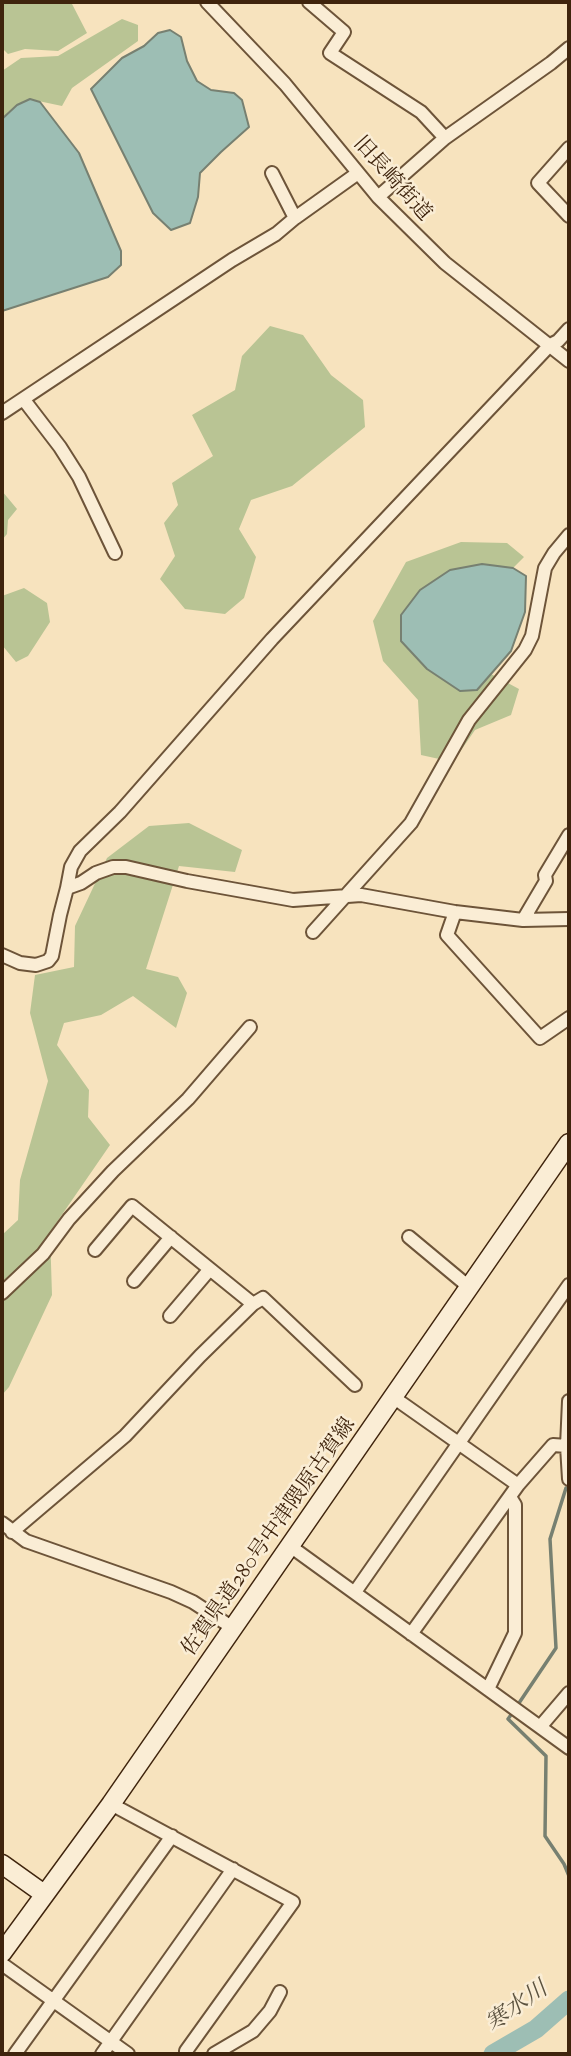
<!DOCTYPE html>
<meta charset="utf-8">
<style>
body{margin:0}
#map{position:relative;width:571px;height:2056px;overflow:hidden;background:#f7e3be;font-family:"IM FELL French Canon",serif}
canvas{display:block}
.frame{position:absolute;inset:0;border:4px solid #3f240d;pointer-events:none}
</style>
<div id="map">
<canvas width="571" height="2056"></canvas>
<div class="frame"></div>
</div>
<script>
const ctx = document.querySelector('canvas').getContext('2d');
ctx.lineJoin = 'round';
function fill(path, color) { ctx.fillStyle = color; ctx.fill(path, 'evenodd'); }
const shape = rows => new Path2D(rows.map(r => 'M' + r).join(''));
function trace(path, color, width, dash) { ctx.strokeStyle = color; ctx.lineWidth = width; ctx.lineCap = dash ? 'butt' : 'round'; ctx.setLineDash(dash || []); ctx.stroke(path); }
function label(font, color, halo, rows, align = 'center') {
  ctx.font = font + ' "IM FELL French Canon","Noto Serif JP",serif'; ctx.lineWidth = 5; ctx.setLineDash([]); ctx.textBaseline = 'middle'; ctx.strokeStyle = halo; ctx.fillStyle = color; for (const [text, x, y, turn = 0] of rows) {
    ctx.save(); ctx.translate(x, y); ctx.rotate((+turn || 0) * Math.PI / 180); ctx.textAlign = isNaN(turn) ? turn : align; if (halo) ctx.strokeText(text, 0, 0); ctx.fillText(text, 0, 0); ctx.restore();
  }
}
fill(shape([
 [2,2,71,2,87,33,58,51,25,49,8,54,2,48],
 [122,19,138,25,138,41,72,88,62,106,29,99,17,105,2,119,2,71,21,58,58,56],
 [270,326,303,335,331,375,363,400,365,427,292,486,251,500,239,529,256,557,244,598,225,614,185,609,160,579,175,556,164,523,178,505,172,483,213,456,192,415,235,390,242,356],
 [2,491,17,509,8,520,7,534,2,540],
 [461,542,507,543,524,557,513,568,482,564,401,615,401,641,427,669,477,690,491,674,519,689,511,715,475,730,453,762,421,755,418,700,383,661,373,621,406,562],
 [24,588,47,603,50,622,28,656,16,662,2,645,2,596],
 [189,823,242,850,235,872,179,866,146,969,178,977,187,993,176,1028,133,996,101,1015,64,1023,57,1045,89,1090,88,1117,110,1145,50,1232,52,1295,9,1387,2,1395,2,1235,18,1220,20,1180,48,1081,30,1013,35,975,74,967,75,926,107,858,149,826]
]), '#b9c494');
const water = shape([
 [170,30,181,37,187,61,197,81,211,90,234,93,242,100,249,127,221,152,200,173,198,197,190,223,171,230,153,213,91,89,122,58,144,46,158,33,170,30],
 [30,99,40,102,79,153,121,251,121,265,108,277,2,311,2,119,17,105,30,99],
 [482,564,513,568,526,576,525,612,511,651,477,690,460,691,427,669,401,641,401,615,420,590,450,570,482,564]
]);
fill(water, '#9dbeb4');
trace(water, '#778071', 2);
trace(shape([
 [517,1706,556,1648,550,1539,566,1488],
 [513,1712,508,1719,546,1756,545,1836,564,1864,569,1876]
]), '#778071', 3.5);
trace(shape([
 [493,2054,536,2029,569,2000]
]), '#9dbeb4', 19);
const street = shape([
 [207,2,285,84,378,197,445,263,569,361],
 [309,2,344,32,330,53,421,112,445,138],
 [569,148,538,183,569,216],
 [272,173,295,218],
 [378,197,445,138,551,63,569,48],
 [24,400,60,447,79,477,115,553],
 [2,413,232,260,276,234,295,218,358,173],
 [67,888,71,867,80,851,120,812,272,639,550,345,558,341,569,329],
 [455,912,447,935,540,1038,569,1018],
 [523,920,546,881,545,875,569,835],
 [313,932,411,823,469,720,525,650,532,636,545,568,554,553,569,535],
 [2,955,20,963,36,965,48,961,52,956,60,915,67,888,81,883,96,873,113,867,126,867,187,881,293,900,361,895,455,912,523,920,569,919],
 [409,1237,469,1287],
 [95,1250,132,1206,253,1304],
 [134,1281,171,1237],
 [2,1293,43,1254,69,1219,113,1171,188,1099,250,1027],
 [170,1316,210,1269],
 [393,1397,518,1485],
 [569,1401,567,1446,569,1479],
 [2,1523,26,1541,171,1592,193,1602,233,1628],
 [12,1532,125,1436,200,1356,253,1304,263,1298,355,1385],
 [290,1546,569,1748],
 [355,1592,569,1285],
 [411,1634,518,1485,553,1445,567,1446],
 [488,1689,515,1633,515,1505,510,1497],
 [540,1727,569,1693],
 [111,1804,293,1902,186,2051,187,2054],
 [2,1964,128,2054],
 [15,2054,172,1836],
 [102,2054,233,1869],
 [214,2054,253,2031,270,2011,280,1992]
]);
const secondary = shape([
 [2,1864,44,1894],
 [2,1953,111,1804,569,1143]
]);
trace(street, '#6d5439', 16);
trace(secondary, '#3f240d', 21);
trace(street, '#faedd5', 12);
trace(secondary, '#faedd5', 18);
label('21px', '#3f240d', '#faedd5', [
 ["旧長崎街道",392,179,48],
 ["佐賀県道280号中津隈原古賀線",269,1537,-55]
]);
label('italic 23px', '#5b523f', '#faedd5', [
 ["寒水川",517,2007,-35]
]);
</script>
